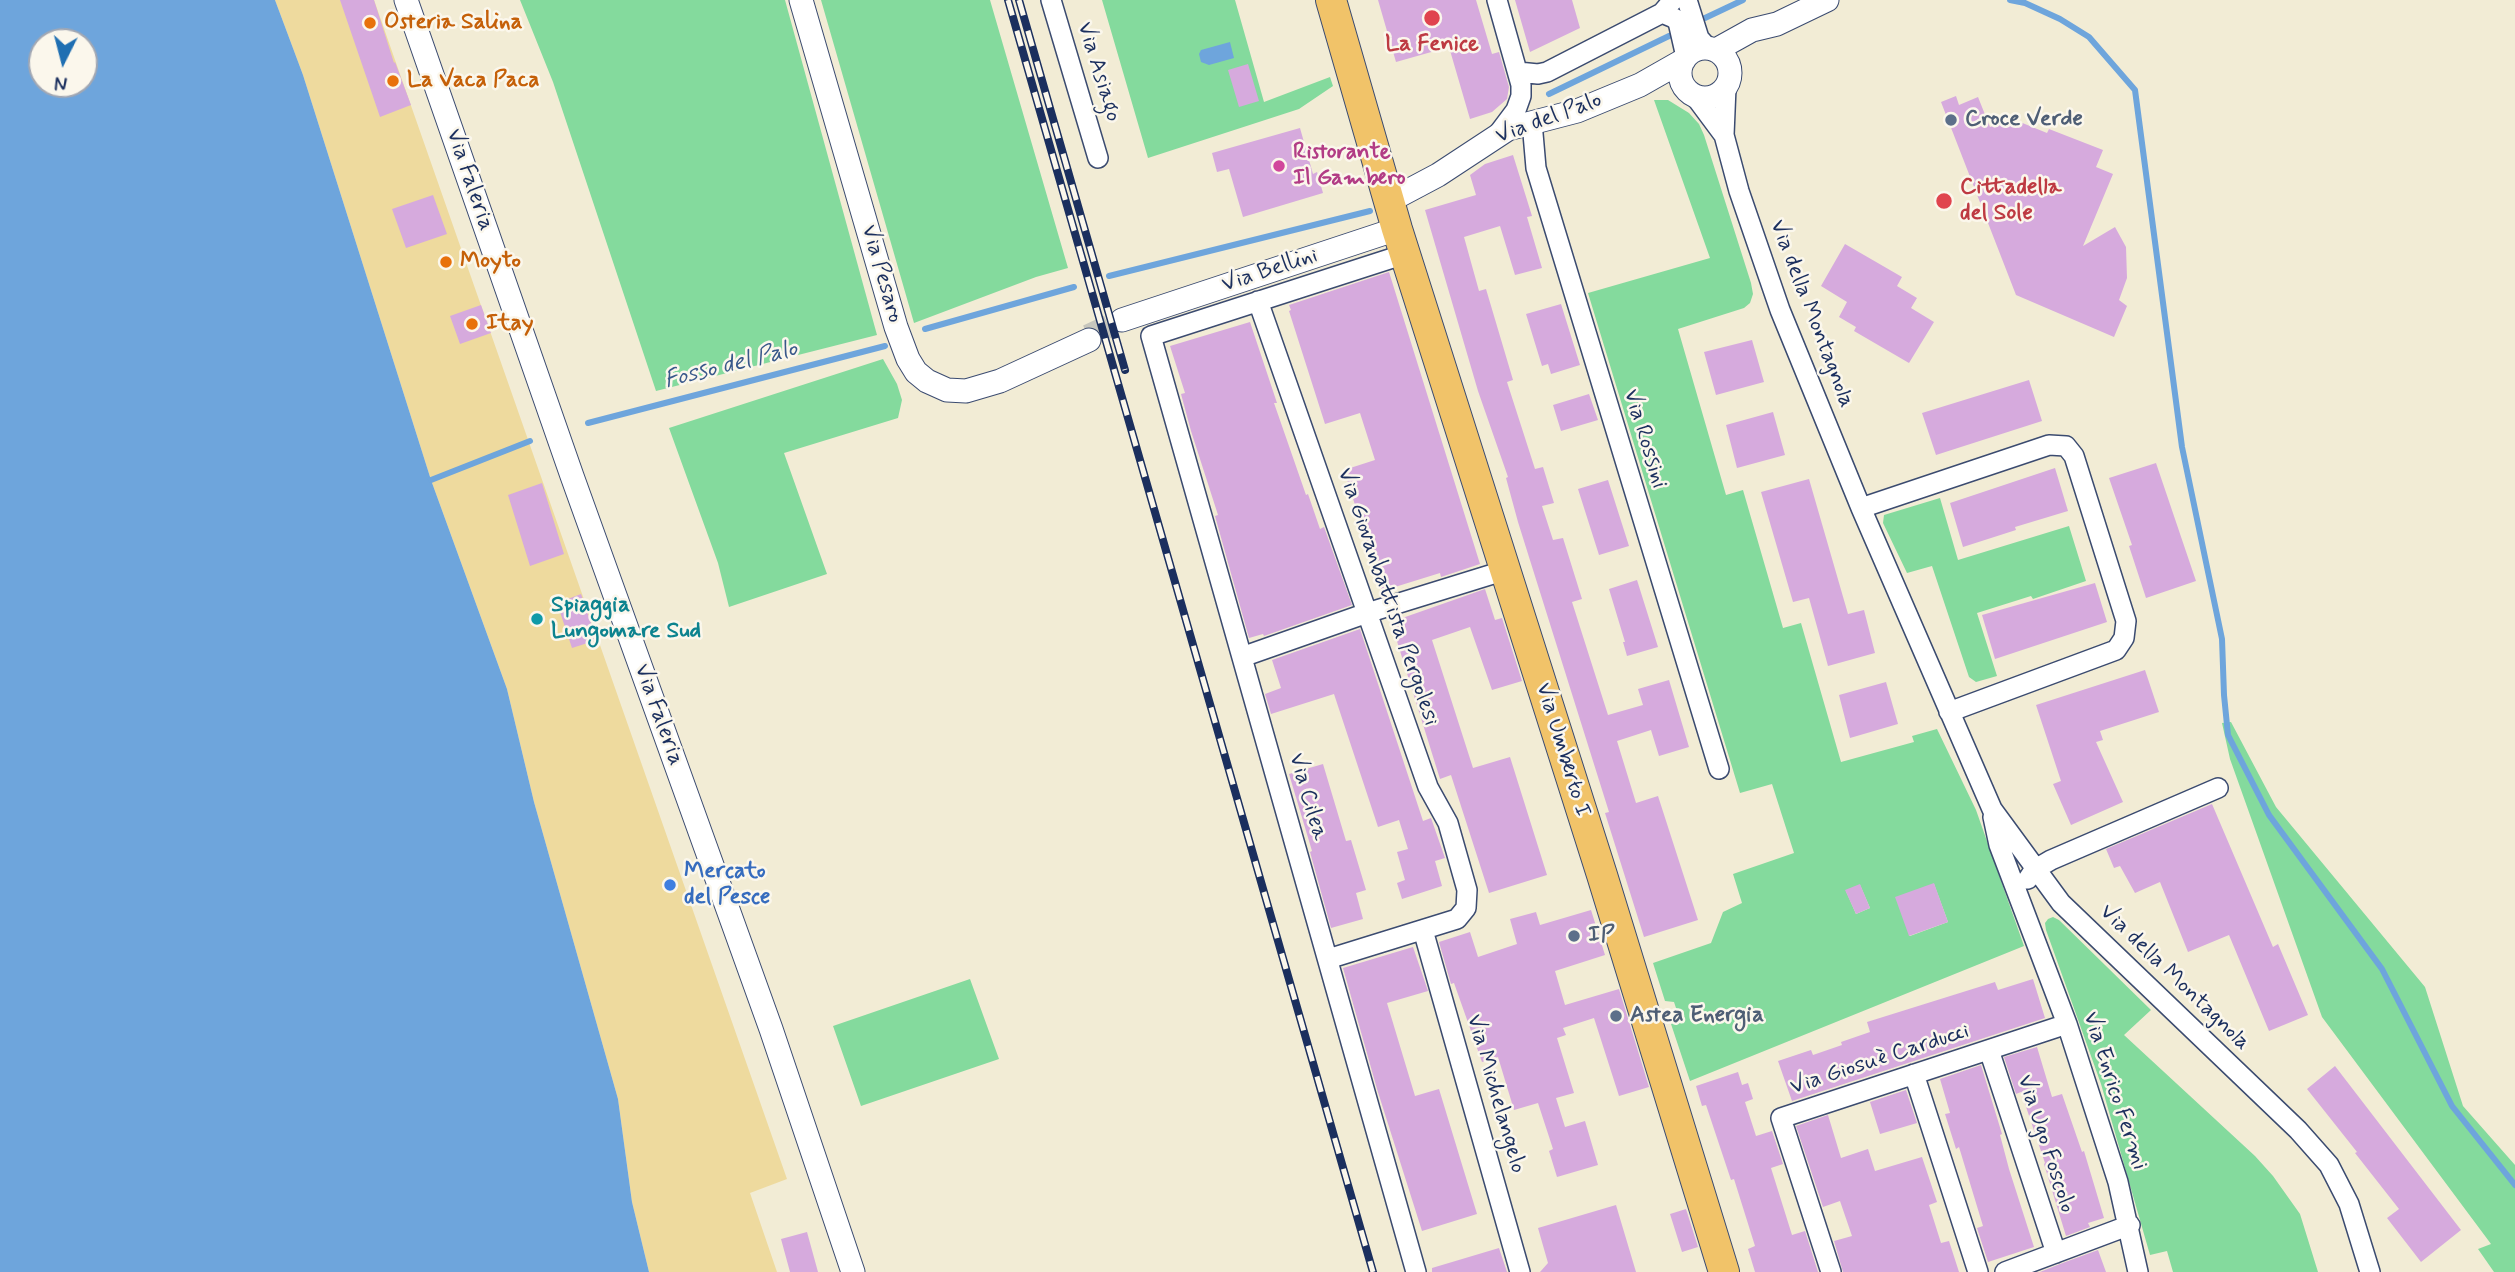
<!DOCTYPE html>
<meta charset="utf-8">
<style>
body{margin:0}
#map{position:relative;width:2515px;height:1272px;overflow:hidden;background:#f2ecd5;font-family:Mynerve,sans-serif}
canvas{display:block}
.north{position:absolute;left:28px;top:28px;width:70px;height:70px;box-sizing:border-box;background:#fbf7ec;border:2px solid #a1a7b3;border-radius:50%;rotate:186deg;font-size:19px;font-weight:700;line-height:28px;text-align:center;color:#1b2f5e}
.north::after{content:'';display:block;margin:auto;width:24px;height:32px;background:#1f6fb2;clip-path:polygon(50% 0,100% 100%,50% 72%,0 100%)}
</style>
<div id="map">
<canvas width="2515" height="1272"></canvas>
<div class="north">N</div>
</div>
<script>
const ctx = document.querySelector('canvas').getContext('2d');
ctx.lineJoin = 'round';
function fill(path, color) { ctx.fillStyle = color; ctx.fill(path, 'evenodd'); }
const shape = rows => new Path2D(rows.map(r => 'M' + r).join(''));
function trace(path, color, width, dash) { ctx.strokeStyle = color; ctx.lineWidth = width; ctx.lineCap = dash ? 'butt' : 'round'; ctx.setLineDash(dash || []); ctx.stroke(path); }
function label(font, color, halo, rows, align = 'center') {
  ctx.font = font + ' Mynerve,sans-serif'; ctx.lineWidth = 5; ctx.setLineDash([]); ctx.textBaseline = 'middle'; ctx.strokeStyle = halo; ctx.fillStyle = color; for (const [text, x, y, turn = 0] of rows) {
    ctx.save(); ctx.translate(x, y); ctx.rotate((+turn || 0) * Math.PI / 180); ctx.textAlign = isNaN(turn) ? turn : align; if (halo) ctx.strokeText(text, 0, 0); ctx.fillText(text, 0, 0); ctx.restore();
  }
}
fill(shape([
 [520,0,785,0,877,335,656,391,553,82],
 [821,0,990,0,1068,268,1036,277,914,323],
 [1102,0,1235,0,1264,102,1330,77,1333,86,1299,109,1148,158],
 [1654,100,1668,100,1689,113,1699,124,1704,135,1751,283,1753,294,1750,303,1744,308,1678,329,1726,495,1743,490,1783,628,1801,623,1841,762,1914,742,1912,736,1937,729,1976,810,2024,946,1690,1081,1671,1024,1679,1017,1674,1002,1665,1001,1653,963,1711,943,1723,912,1742,903,1733,874,1794,853,1772,784,1740,793,1588,293,1710,258],
 [1934,884,1948,922,1910,936,1909,936],
 [1860,885,1870,908,1856,914,1846,891],
 [883,359,897,384,902,400,898,418,784,453,827,574,729,607,718,563,669,428],
 [1940,498,1958,560,2069,526,2086,581,2033,599,2031,596,1977,613,1997,676,1976,682,1969,677,1932,566,1907,573,1883,523,1884,515],
 [2231,722,2276,807,2425,987,2463,1106,2515,1165,2515,1272,2494,1272,2478,1249,2491,1244,2322,1017,2230,759,2222,723],
 [2053,917,2059,920,2151,1010,2124,1035,2255,1156,2273,1176,2300,1214,2318,1272,2173,1272,2167,1251,2150,1255,2101,1084,2046,930,2045,923,2048,919],
 [970,979,999,1059,861,1106,833,1026]
]), '#84da9d');
fill(shape([
 [275,0,374,0,787,1179,750,1193,777,1272,649,1272,632,1202,618,1099,534,802,507,689,431,480,303,75]
]), '#eeda9e');
fill(shape([
 [0,0,275,0,303,75,431,480,507,689,534,802,618,1099,632,1202,649,1272,0,1272],
 [84,42,84,84,42,84,42,42],
 [1230,42,1234,58,1209,65,1201,62,1199,54,1201,50]
]), '#6ea5dc');
trace(shape([
 [2010,0,2025,3,2060,19,2089,37,2135,90,2182,447,2222,639,2224,695,2228,735,2269,815,2382,969,2452,1106,2515,1185],
 [1705,18,1743,0],
 [1549,94,1669,36],
 [1109,276,1370,211],
 [925,329,1074,287],
 [588,423,885,346],
 [431,480,530,441]
]), '#6ea5dc', 6);
fill(shape([
 [340,0,374,0,394,63,395,62,411,105,380,117],
 [1378,0,1476,0,1492,54,1499,52,1509,87,1507,99,1492,112,1470,119,1449,47,1396,62],
 [1515,0,1572,0,1580,28,1530,52],
 [1248,64,1259,101,1239,107,1228,70],
 [1956,96,1959,105,1978,97,1990,127,2003,122,2020,122,2047,133,2049,129,2103,150,2096,167,2113,174,2083,246,2115,227,2126,247,2127,278,2119,300,2127,306,2114,337,2016,295,1941,102],
 [1300,128,1313,174,1317,172,1323,193,1243,217,1229,169,1217,172,1212,153],
 [1513,155,1532,216,1527,217,1542,268,1515,275,1500,226,1464,237,1479,291,1486,289,1513,380,1507,382,1535,469,1543,467,1554,503,1542,506,1553,540,1563,538,1582,599,1572,602,1608,715,1643,705,1638,689,1669,680,1689,747,1659,756,1651,730,1617,741,1636,803,1658,796,1698,920,1644,937,1605,813,1609,812,1518,522,1506,478,1508,477,1478,391,1425,210,1476,195,1470,175,1485,164],
 [433,195,447,234,406,248,392,209],
 [1845,244,1902,277,1897,286,1917,298,1911,308,1934,322,1909,363,1854,331,1856,327,1839,317,1847,302,1821,286],
 [1389,272,1480,564,1441,577,1440,573,1382,591,1344,470,1375,460,1360,413,1325,424,1289,311,1291,310,1289,305],
 [1561,304,1580,365,1551,374,1548,364,1542,366,1526,314],
 [481,305,491,333,460,344,450,316],
 [1250,322,1277,403,1274,403,1306,495,1308,494,1320,529,1324,527,1352,605,1264,636,1263,634,1249,638,1215,516,1218,515,1191,431,1181,394,1185,393,1170,346],
 [1752,340,1764,382,1716,395,1704,352],
 [2029,380,2042,421,1936,455,1922,413],
 [1589,394,1598,420,1561,431,1553,405],
 [1773,412,1785,455,1737,468,1726,425],
 [2156,463,2196,581,2146,598,2129,546,2132,545,2109,478],
 [2055,468,2068,511,2015,527,2016,530,1963,547,1950,503],
 [1809,479,1848,614,1864,610,1875,653,1828,666,1809,598,1793,602,1761,492],
 [1608,480,1629,546,1599,555,1578,489],
 [542,483,564,554,530,566,508,495],
 [1637,580,1658,647,1627,656,1623,642,1625,642,1609,589],
 [2095,583,2107,622,1995,659,1982,615],
 [1485,589,1495,620,1502,618,1522,681,1492,690,1470,627,1432,640,1473,768,1510,757,1547,875,1489,893,1451,775,1440,779,1391,622],
 [581,594,597,640,572,648,557,603],
 [1360,629,1423,821,1431,818,1445,858,1435,861,1442,886,1402,899,1397,883,1405,880,1397,852,1408,849,1399,820,1378,827,1334,694,1271,714,1265,694,1281,688,1272,660],
 [2145,670,2159,712,2100,731,2103,740,2096,742,2123,802,2071,825,2053,784,2061,781,2036,705],
 [1886,682,1898,724,1850,738,1839,695],
 [1323,764,1346,841,1351,840,1366,890,1356,893,1363,919,1331,928,1310,852,1312,851,1289,774],
 [2212,804,2273,947,2278,944,2308,1015,2269,1031,2229,935,2188,952,2160,882,2135,893,2120,866,2114,868,2106,849],
 [1934,883,1948,922,1909,936,1895,897],
 [1860,884,1870,908,1856,914,1845,890],
 [1591,910,1605,955,1555,971,1565,1005,1619,989,1649,1087,1619,1096,1594,1018,1563,1028,1566,1035,1557,1038,1574,1093,1556,1098,1565,1127,1585,1121,1598,1165,1557,1177,1549,1151,1553,1149,1538,1103,1514,1110,1498,1057,1482,1062,1454,983,1451,984,1439,942,1470,932,1478,957,1517,944,1510,919,1536,912,1540,925],
 [1413,947,1428,991,1387,1003,1415,1096,1439,1089,1477,1214,1422,1231,1377,1089,1343,968],
 [2033,979,2045,1018,1792,1101,1778,1061,1811,1050,1813,1055,1842,1045,1841,1042,1870,1032,1867,1022,1995,982,1998,990],
 [2037,1047,2052,1097,2062,1094,2082,1152,2084,1151,2104,1218,2088,1223,2090,1227,2066,1236,2044,1164,2045,1163,2021,1092,2016,1094,2004,1057],
 [1981,1065,2002,1134,2000,1135,2009,1169,2034,1247,1988,1262,1977,1228,1983,1226,1959,1147,1956,1149,1945,1114,1950,1113,1940,1079],
 [2335,1066,2461,1230,2421,1262,2387,1218,2399,1209,2355,1153,2357,1152,2307,1089],
 [1738,1072,1742,1085,1748,1083,1753,1099,1745,1102,1756,1136,1772,1131,1783,1164,1771,1168,1792,1235,1805,1231,1818,1272,1755,1272,1748,1249,1755,1246,1734,1179,1731,1180,1706,1105,1702,1106,1696,1086],
 [1906,1090,1917,1123,1880,1134,1870,1102],
 [1828,1115,1841,1158,1868,1149,1875,1171,1922,1157,1937,1202,1929,1205,1941,1243,1949,1241,1959,1272,1843,1272,1834,1241,1852,1236,1840,1201,1823,1207,1796,1126],
 [1616,1205,1636,1272,1540,1272,1548,1263,1538,1228],
 [1686,1209,1698,1247,1682,1252,1670,1214],
 [807,1232,818,1272,790,1272,781,1239],
 [1499,1248,1507,1272,1432,1272,1432,1268],
 [2098,1250,2106,1272,2040,1272,2060,1264]
]), '#d6aadd');
trace(shape([
 [1088,336,1122,320]
]), '#c7c6bd', 23, [23, 11]);
const minor = shape([
 [1051,0,1098,158],
 [1497,0,1521,85,1521,96,1516,110,1498,134],
 [1687,0,1699,38,1708,48],
 [1662,13,1674,18,1678,22,1686,57],
 [1518,72,1538,74,1547,72,1662,13,1673,0],
 [1726,87,1724,135,1739,191,1780,310,1861,508,1992,809,2061,903,2298,1130,2329,1165,2349,1204,2370,1272],
 [1694,95,1723,134],
 [1532,122,1536,168,1719,769],
 [1405,254,1151,336,1416,1272],
 [1258,301,1428,787,1448,823,1467,890,1466,908,1457,919,1328,959],
 [1861,508,2049,445,2066,446,2074,456,2126,621,2124,638,2116,650,1949,712],
 [1242,657,1367,613,1506,570],
 [1993,817,1999,845,2067,1024,2118,1182,2138,1272],
 [2028,879,2034,870,2051,860,2218,788],
 [1423,930,1520,1272],
 [1989,1050,2056,1253],
 [1914,1074,1978,1272],
 [1831,1272,1781,1118,2067,1024],
 [2005,1272,2130,1225]
]);
const tertiary = shape([
 [406,0,572,476,771,1029,853,1272],
 [801,0,896,327,908,359,916,372,927,381,947,390,966,391,1000,381,1089,340],
 '1680 73a25 25 0 1 1 50 0a25 25 0 1 1-50 0Z',
 [1716,50,1752,30,1777,24,1827,0],
 [1389,201,1438,175,1508,129,1577,111,1640,85,1684,60],
 [1122,320,1397,229]
]);
const primary = shape([
 [1331,0,1397,229,1602,875,1724,1272]
]);
trace(minor, '#3b4b70', 22);
trace(tertiary, '#3b4b70', 25);
trace(primary, '#3b4b70', 32);
trace(minor, '#fff', 19);
trace(tertiary, '#fff', 23);
trace(primary, '#f1c369', 30);
const rail = shape([
 [1008,0,1373,1272],
 [1019,0,1125,370]
]);
trace(rail, '#1b2f5e', 8);
trace(rail, '#fbf7ec', 5, [16]);
for (const [x, y, r, color] of [
 [1432,18,9,"#e0444e"],
 [370,23,7,"#e8710a"],
 [393,81,7,"#e8710a"],
 [1951,120,7,"#5c6f8a"],
 [1279,166,7,"#d1479c"],
 [1944,201,9,"#e0444e"],
 [446,262,7,"#e8710a"],
 [472,324,7,"#e8710a"],
 [537,619,7,"#0f9aa8"],
 [670,885,7,"#3f7fe0"],
 [1574,936,7,"#5c6f8a"],
 [1616,1016,7,"#5c6f8a"]
]) { const dot = new Path2D(); dot.arc(x, y, r, 0, 2 * Math.PI); ctx.fillStyle = color; ctx.fill(dot); trace(dot, '#fbf7ec', 2.5); }
label('bold 23px', '#c56008', '#fbf7ec', [
 ["Osteria Salina",384,23],
 ["La Vaca Paca",407,81],
 ["Moyto",460,262],
 ["Itay",486,324]
], 'left');
label('bold 23px', '#be3a42', '#fbf7ec', [
 ["La Fenice",1432,45],
 ["Cittadella",1960,188,"left"],
 ["del Sole",1960,214,"left"]
]);
label('23px', '#1b2f5e', '#fbf7ec', [
 ["Via Asiago",1098,72,73],
 ["Via del Palo",1549,119,-20],
 ["Via Faleria",469,180,71],
 ["Via Bellini",1270,271,-18],
 ["Via Pesaro",881,274,74],
 ["Via della Montagnola",1811,314,69],
 ["Via Rossini",1644,439,73],
 ["Via Giovanbattista Pergolesi",1387,597,71],
 ["Via Faleria",658,715,70],
 ["Via Umberto I",1562,750,73],
 ["Via Cilea",1307,797,74],
 ["Via della Montagnola",2174,978,44],
 ["Via Giosuè Carducci",1880,1060,-18],
 ["Via Enrico Fermi",2114,1091,72],
 ["Via Michelangelo",1495,1094,74],
 ["Via Ugo Foscolo",2045,1144,72]
]);
label('bold 23px', '#4e5e75', '#fbf7ec', [
 ["Croce Verde",1965,120],
 ["IP",1588,936],
 ["Astea Energia",1630,1016]
], 'left');
label('bold 23px', '#b23c85', '#fbf7ec', [
 ["Ristorante",1293,153],
 ["Il Gambero",1293,179]
], 'left');
label('bold 23px', '#0d838f', '#fbf7ec', [
 ["Spiaggia",551,606],
 ["Lungomare Sud",551,632]
], 'left');
label('bold 23px', '#366cbe', '#fbf7ec', [
 ["Mercato",684,872],
 ["del Pesce",684,898]
], 'left');
label('italic 24px', '#38588a', '#fbf7ec', [
 ["Fosso del Palo",731,366,-14]
]);
</script>
